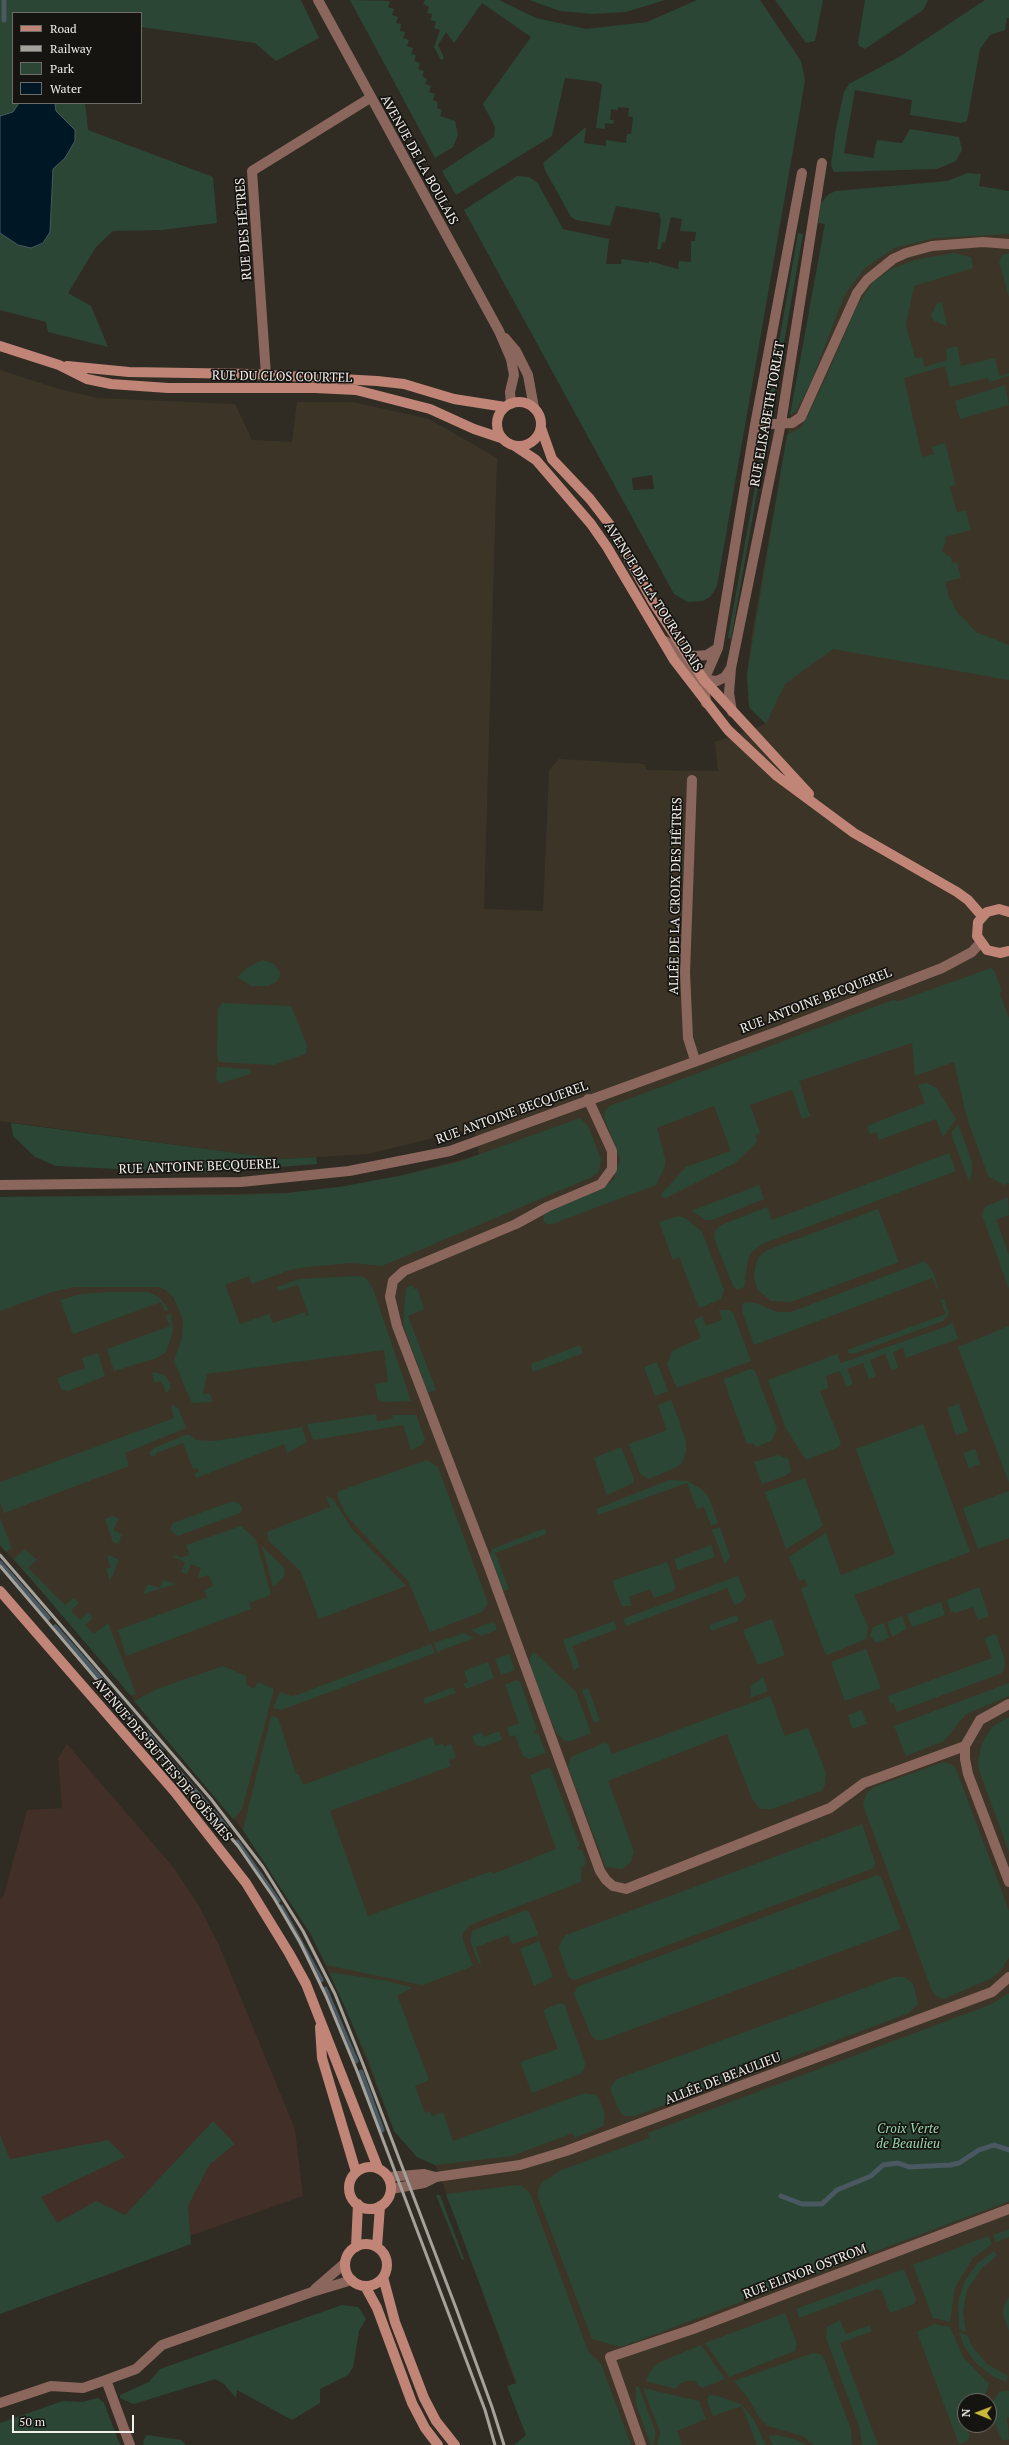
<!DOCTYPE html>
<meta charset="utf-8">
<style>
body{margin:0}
#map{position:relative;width:1009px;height:2445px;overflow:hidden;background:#302c23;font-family:"PT Serif",serif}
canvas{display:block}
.legend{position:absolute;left:12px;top:12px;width:130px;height:92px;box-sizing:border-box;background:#161411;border:1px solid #6e6c68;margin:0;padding:5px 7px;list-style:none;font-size:12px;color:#f2efea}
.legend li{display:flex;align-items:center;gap:8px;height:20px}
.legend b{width:20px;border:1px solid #6e6c68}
.north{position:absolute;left:957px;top:2393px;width:40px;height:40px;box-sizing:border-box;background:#161411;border:1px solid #6e6c68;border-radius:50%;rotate:271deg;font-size:11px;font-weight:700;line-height:16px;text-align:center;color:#f2efea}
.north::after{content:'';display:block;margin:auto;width:14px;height:18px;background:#caba3a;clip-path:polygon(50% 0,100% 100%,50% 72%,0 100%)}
.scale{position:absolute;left:12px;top:2415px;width:122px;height:18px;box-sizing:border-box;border:2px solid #f2efea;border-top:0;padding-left:5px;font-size:12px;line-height:14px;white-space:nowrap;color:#f2efea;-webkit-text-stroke:3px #161411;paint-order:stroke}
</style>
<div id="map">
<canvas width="1009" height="2445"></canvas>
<ul class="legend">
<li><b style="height:5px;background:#c18578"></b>Road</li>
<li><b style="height:5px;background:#a5a29b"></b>Railway</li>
<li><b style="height:11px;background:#2b4635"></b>Park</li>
<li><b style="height:11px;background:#001826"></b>Water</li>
</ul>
<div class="north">N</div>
<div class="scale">50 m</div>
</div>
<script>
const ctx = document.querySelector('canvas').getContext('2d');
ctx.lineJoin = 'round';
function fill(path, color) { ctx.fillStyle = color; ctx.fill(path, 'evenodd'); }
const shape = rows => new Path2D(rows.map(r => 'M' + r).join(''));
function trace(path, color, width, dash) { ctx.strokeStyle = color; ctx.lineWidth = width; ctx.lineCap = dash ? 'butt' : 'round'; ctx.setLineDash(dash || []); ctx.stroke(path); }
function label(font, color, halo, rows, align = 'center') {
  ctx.font = font + ' "PT Serif",serif'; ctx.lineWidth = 3.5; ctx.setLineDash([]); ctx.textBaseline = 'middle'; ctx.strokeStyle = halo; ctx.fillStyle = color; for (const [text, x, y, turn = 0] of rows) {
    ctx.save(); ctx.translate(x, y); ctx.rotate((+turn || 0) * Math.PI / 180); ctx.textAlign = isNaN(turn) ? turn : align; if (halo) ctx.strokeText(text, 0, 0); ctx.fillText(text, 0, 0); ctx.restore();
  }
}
fill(shape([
 [1009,197,1009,2445,538,2445,439,2173,435,2165,417,2157,394,2131,345,2006,310,1933,243,1830,70,1623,0,1545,0,1197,287,1193,339,1187,399,1176,479,1155,474,1128,368,1154,282,1159,0,1121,0,370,59,389,98,398,235,404,252,440,292,442,297,402,353,402,429,419,497,458,484,909,543,911,549,770,559,759,644,764,647,770,718,771,715,742,766,724,749,707,747,675,752,634,825,223],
 [965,2401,989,2401,989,2425,965,2425]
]), '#3c3527');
fill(shape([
 [67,1744,174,1868,198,1904,219,1945,295,2129,303,2196,0,2303,0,1899,4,1895,27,1810,62,1808,58,1758]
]), '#412f28');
fill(shape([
 [0,0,301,0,319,38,276,61,255,43,141,27,141,13,13,13,13,103,85,103,88,130,213,177,217,223,162,230,113,231,96,247,68,293,91,306,108,347,48,332,46,322,0,310],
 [350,0,390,1,388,7,394,9,392,15,398,17,396,23,401,24,400,31,405,32,403,38,409,40,407,46,413,48,411,54,416,55,414,61,420,63,418,69,424,71,422,76,427,79,425,84,431,86,429,92,435,94,433,100,438,102,437,108,442,110,440,116,455,121,458,135,453,147,435,158],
 [425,0,499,0,536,18,586,29,647,22,697,0,760,0,801,61,805,80,800,110,717,586,711,596,703,601,688,602,674,594,464,210,517,176,529,177,537,182,563,229,609,239,606,264,621,264,622,259,649,263,649,261,678,269,679,261,691,262,691,241,695,241,696,232,680,231,682,219,671,217,665,243,662,242,661,249,657,249,661,220,659,213,616,206,610,226,576,220,571,217,545,170,543,163,586,127,584,143,606,146,606,140,626,143,627,134,631,134,633,117,628,116,629,108,618,107,618,110,611,109,610,120,614,120,613,124,605,123,605,129,596,128,602,85,598,82,565,78,552,136,456,195,442,171,494,137,495,127,483,104,531,37,482,3,454,43,446,32,438,45,444,58,441,60,434,47,440,30,434,28,436,22,431,20,432,14,427,13,429,7,423,4],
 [652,475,654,489,633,490,632,478],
 [529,0,665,0,626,12,593,14,560,11],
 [775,0,823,0,815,41,806,43],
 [865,0,928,0,923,10,865,49,859,46,858,43],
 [985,0,1009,0,1009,18,1007,18,1005,30,990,35,980,49,967,121,961,123,910,115,912,100,855,90,844,153,873,158,877,140,902,143,910,129,959,137,962,150,956,161,937,169,834,172,831,165,836,129,844,92,849,84,899,57],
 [968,173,981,174,979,186,1009,191,1009,234,934,238,894,248,865,268,845,294,810,384,796,411,790,415,825,224,818,223,821,203,829,194,836,191,947,181],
 [798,233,803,234,771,417,766,416],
 [954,253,971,257,973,268,914,286,906,325,915,358,922,357,924,367,947,360,946,349,957,346,961,366,995,358,999,376,1009,373,1009,376,990,382,987,378,950,387,945,366,904,378,922,457,934,454,931,447,945,443,956,485,950,487,957,512,966,511,971,530,945,537,946,541,942,551,951,558,952,563,957,562,961,578,945,582,950,600,952,600,956,611,976,632,1009,645,1009,680,833,649,785,684,766,724,749,707,747,675,787,435,802,427,825,380,856,308,872,283,891,269,915,260],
 [1009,253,1009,297,999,262,1002,255],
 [942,302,947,327,933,320,931,315,937,303],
 [1005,385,1009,405,960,419,955,401],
 [764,437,767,437,731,639,728,638],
 [263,960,274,964,281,974,276,982,268,986,251,986,238,977,247,968],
 [991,968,995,972,1001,989,1000,995,1009,1018,1009,1183,1004,1185,988,1176,967,1118,954,1062,915,1076,912,1043,799,1081,810,1116,802,1119,792,1090,750,1105,760,1133,755,1135,757,1142,735,1163,666,1198,661,1197,662,1193,686,1167,731,1151,714,1106,657,1128,665,1159,665,1166,656,1185,552,1224,546,1224,543,1220,545,1213,603,1188,614,1179,620,1159,604,1117,605,1110,610,1106,893,1000,899,1001],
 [222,1003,291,1006,307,1045,306,1054,273,1065,219,1062,217,1055,218,1009],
 [217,1067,249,1069,251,1071,250,1074,219,1084,216,1078],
 [926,1083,937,1088,956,1119,943,1137,936,1119,879,1140,876,1132,870,1134,867,1126,925,1103,918,1085],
 [580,1118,588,1126,601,1159,599,1171,592,1177,382,1266,351,1263,307,1267,290,1270,252,1284,249,1276,225,1285,240,1324,269,1314,273,1323,305,1312,306,1316,309,1315,298,1285,279,1291,277,1287,299,1279,356,1276,366,1278,373,1289,411,1401,383,1402,378,1400,375,1384,388,1382,384,1350,207,1374,203,1394,210,1394,213,1402,192,1403,174,1361,182,1337,183,1319,173,1297,166,1290,158,1287,74,1287,52,1292,0,1311,0,1197,235,1195,287,1193,339,1187,399,1176,458,1162],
 [11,1123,282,1159,316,1157,317,1164,201,1173,56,1166,35,1157,13,1136],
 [958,1124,972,1162,972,1173,969,1182,951,1133],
 [949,1153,956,1171,762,1244,751,1253,748,1259,744,1287,737,1290,733,1286,714,1238,715,1231,721,1225,767,1207,772,1220],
 [759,1185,764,1199,712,1220,706,1220,691,1211],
 [1008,1197,1009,1215,996,1220,1009,1255,1009,1289,982,1215,985,1207],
 [878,1209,899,1262,791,1302,771,1301,758,1290,754,1279,755,1267,759,1257,767,1250],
 [679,1216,687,1219,702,1232,724,1290,721,1299,699,1308,679,1257,673,1260,659,1222],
 [925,1261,934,1274,939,1293,932,1278,754,1345,742,1311,743,1303,746,1302,756,1303,777,1312,791,1312],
 [413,1285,414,1289,417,1288,424,1309,408,1316,436,1390,428,1393,403,1324,406,1288],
 [107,1292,149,1292,159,1297,169,1310,165,1311,161,1302,73,1334,60,1300,81,1294],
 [940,1299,944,1300,949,1314,943,1321,853,1354,848,1353,847,1350,946,1314],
 [719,1310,728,1310,733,1313,751,1361,677,1388,667,1365,672,1351,701,1338,694,1320,702,1316,706,1326,722,1320],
 [171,1314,173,1331,166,1352,157,1358,114,1371,107,1349,170,1326,166,1316],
 [952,1322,958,1339,906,1358,903,1348,893,1352,898,1368,892,1370,885,1354,870,1360,876,1376,869,1379,863,1363,847,1369,853,1384,847,1387,840,1371,826,1376,828,1388,820,1391,841,1443,839,1447,806,1460,785,1427,768,1380,837,1354,841,1363,945,1327],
 [1009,1326,1009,1483,958,1347],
 [580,1345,583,1353,533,1372,531,1364],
 [98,1353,105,1376,68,1391,61,1389,57,1378,85,1368,82,1358],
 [657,1362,668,1391,655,1396,644,1367],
 [750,1369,755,1371,777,1429,772,1440,757,1447,752,1443,747,1444,724,1381,724,1379],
 [152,1372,165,1375,171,1386,168,1392,166,1392,161,1381,155,1383],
 [671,1400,686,1440,686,1452,682,1463,677,1467,649,1479,640,1474,629,1444,667,1430,658,1405],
 [959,1404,968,1431,956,1435,947,1408],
 [173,1405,178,1408,186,1428,125,1453,129,1466,4,1513,0,1503,0,1482,174,1418,171,1406],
 [376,1414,377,1421,393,1419,392,1415,416,1415,425,1439,423,1443,420,1446,411,1450,403,1425,313,1440,307,1424],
 [923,1424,970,1552,854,1595,868,1627,866,1639,828,1655,825,1653,801,1589,807,1586,805,1579,799,1581,789,1557,826,1533,841,1575,895,1554,856,1449],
 [302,1427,307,1442,287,1453,284,1444,196,1478,195,1474,199,1471,198,1468,193,1469,183,1443,156,1453,156,1455,151,1457,149,1453,154,1448,188,1434,197,1440,214,1441],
 [621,1447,634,1479,633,1483,607,1495,594,1458],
 [975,1449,980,1464,969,1468,963,1453],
 [778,1455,788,1459,791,1471,785,1476,762,1484,754,1462],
 [427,1460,438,1467,488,1603,482,1612,430,1632,408,1581,354,1524,345,1513,337,1495,339,1491],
 [805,1478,823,1526,786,1549,765,1492],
 [669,1480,687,1481,701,1489,709,1498,718,1523,711,1526,704,1507,697,1509,687,1483,598,1515,596,1509],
 [1009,1491,1009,1538,978,1549,963,1508],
 [326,1496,333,1499,351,1528,406,1586,319,1619,301,1572,269,1541,267,1532,330,1507],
 [233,1501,240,1504,242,1509,240,1513,178,1536,171,1531,171,1527,173,1523],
 [113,1516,119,1519,113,1530,122,1534,118,1544,113,1542,105,1519],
 [0,1518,12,1548,6,1552,0,1545],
 [241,1526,256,1540,271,1595,249,1603,251,1609,126,1656,118,1630,207,1597,204,1590,213,1586,209,1575,198,1578,201,1568,191,1564,187,1574,181,1572,185,1562,173,1557,178,1555,180,1558,189,1555,186,1545],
 [720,1527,730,1557,725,1564,712,1530],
 [545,1528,546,1534,495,1553,509,1589,502,1592,490,1557,492,1549],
 [711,1545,715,1557,678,1570,674,1559],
 [262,1546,285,1569,284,1577,273,1587],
 [25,1549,37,1560,28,1568,65,1605,74,1598,79,1603,71,1611,80,1620,88,1612,93,1618,85,1625,94,1634,108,1623,136,1694,130,1695,14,1559],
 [110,1555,119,1560,110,1581,106,1569,111,1567,107,1557],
 [667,1562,675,1585,674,1591,654,1598,650,1589,629,1597,632,1606,622,1606,612,1581],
 [738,1576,746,1596,742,1602,734,1605,727,1588,626,1626,623,1619],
 [163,1580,176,1584,143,1594,148,1584,160,1588],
 [979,1587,989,1616,978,1620,973,1607,955,1613,954,1611,951,1613,947,1600],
 [941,1602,945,1615,912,1627,907,1614],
 [737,1615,739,1621,711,1631,709,1625],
 [902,1616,907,1629,892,1637,887,1622],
 [772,1619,785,1655,758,1665,743,1630],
 [614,1621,617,1629,572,1646,580,1667,574,1670,563,1640],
 [491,1623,495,1624,497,1630,481,1636,471,1630],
 [884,1623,889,1638,875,1643,872,1637,870,1637,873,1627],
 [464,1633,474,1638,437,1652,434,1643],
 [996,1634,1005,1660,1004,1670,1000,1674,897,1712,894,1703,891,1704,888,1696,992,1658,984,1638],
 [431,1644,435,1653,281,1710,273,1708,280,1692,291,1696,297,1695],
 [866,1649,881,1688,845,1701,831,1662],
 [534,1652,576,1692,591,1733,571,1741,565,1741,557,1734,530,1670,530,1658],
 [509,1654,515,1670,501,1675,495,1659],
 [488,1662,494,1678,466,1689,463,1684,468,1682,464,1671],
 [223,1666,246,1676,246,1684,254,1689,258,1682,274,1689,242,1809,233,1819,134,1701,157,1689],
 [763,1677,768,1691,750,1698,751,1686],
 [516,1680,520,1682,537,1730,534,1731,535,1734,538,1733,546,1753,529,1759,523,1756,515,1735,510,1737,507,1728,519,1723,505,1685],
 [1009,1683,1009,1696,966,1714,944,1741,906,1756,894,1726],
 [453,1687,456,1693,425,1704,423,1699],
 [588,1688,600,1721,594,1723,582,1690],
 [770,1696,785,1736,808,1728,826,1773,825,1785,821,1791,772,1809,760,1809,752,1799,727,1734,608,1781,634,1851,631,1862,622,1869,606,1867,570,1772,568,1767,571,1757,604,1743,608,1744,612,1754],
 [862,1710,867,1724,852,1729,848,1715],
 [271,1716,278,1718,296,1774,299,1774,303,1785,432,1737,436,1746,443,1743,444,1747,451,1744,456,1757,449,1760,451,1766,330,1811,368,1916,492,1871,493,1874,556,1849,530,1775,550,1767,580,1846,577,1847,578,1850,582,1849,585,1859,585,1865,581,1868,581,1882,470,1925,463,1933,463,1940,473,1966,422,1985,326,1965,310,1933,243,1830],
 [1009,1717,1009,1852,979,1770,978,1761,982,1743,988,1733,993,1726],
 [499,1731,502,1740,483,1747,476,1745,472,1736,482,1732,484,1737],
 [944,1762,951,1764,956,1769,1009,1911,1009,1957,1001,1970,992,1978,944,1999,936,1996,931,1988,863,1805,866,1794,874,1787],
 [862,1824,875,1862,874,1868,575,1980,569,1978,559,1948,561,1941,566,1935],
 [877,1875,881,1877,901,1929,603,2040,596,2040,591,2035,574,1994,577,1987],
 [526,1910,529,1912,539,1935,512,1944,508,1935,476,1947,481,1963,479,1964,470,1941,472,1931],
 [539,1941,553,1977,534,1986,520,1949],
 [329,1972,387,1981,413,1988,397,1995,429,2080,415,2086,425,2113,430,2111,432,2116,443,2112,453,2141,585,2093,596,2095,600,2101,605,2115,603,2126,575,2138,573,2133,512,2156,435,2165,417,2157,394,2131,368,2059],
 [894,1977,905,1977,913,1984,918,2003,909,2013,635,2116,624,2116,618,2109,610,2088,617,2079],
 [1009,1993,1009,2201,621,2347,592,2339,538,2197,538,2191,543,2181,552,2177,559,2171,649,2138,648,2133,992,2004],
 [560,2003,564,2004,585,2062,584,2070,580,2074,532,2093,520,2062,558,2049,543,2010],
 [213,2121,235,2144,210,2164,188,2206,191,2244,0,2314,0,2135,10,2159,108,2140,125,2157,41,2197,57,2223,96,2201,125,2215],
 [518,2185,522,2186,530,2193,588,2351,601,2364,631,2445,514,2445,526,2435,507,2386,517,2383,446,2194],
 [436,2195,440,2195,464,2259,462,2260],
 [1009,2229,1009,2237,996,2242,993,2235],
 [988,2236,992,2244,973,2258,955,2287,950,2322,933,2318,913,2265],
 [994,2251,997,2256,982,2268,967,2290,963,2311,966,2332,959,2329,958,2303,964,2282,977,2264],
 [904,2269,916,2299,914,2304,890,2313,882,2291,877,2289,799,2318,796,2309],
 [1009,2297,1009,2331,1003,2315,1004,2305],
 [342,2305,358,2307,366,2319,359,2331,353,2367,348,2375,320,2389,320,2403,292,2420,237,2390,236,2398,224,2384,215,2379,134,2404,120,2398,120,2395,149,2382,160,2369],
 [785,2313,797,2344,795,2351,729,2377,705,2343],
 [840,2320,846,2334,870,2325,872,2331,840,2343,878,2445,862,2445,860,2429,826,2338,827,2327],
 [934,2324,950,2327,963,2357,989,2384,983,2401,965,2401,965,2425,970,2436,967,2441,959,2444,917,2332],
 [959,2332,967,2335,974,2349,987,2364,1008,2376,1006,2382,994,2377,977,2364,964,2346],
 [701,2345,725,2379,702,2388,695,2381,686,2381,679,2384,676,2389,646,2381,649,2373,658,2363],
 [813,2353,820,2354,824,2359,851,2429,852,2445,813,2445,803,2436,768,2426,759,2417,748,2398,734,2381],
 [636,2386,639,2387,656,2433,653,2445,651,2445,636,2404],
 [643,2388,699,2401,706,2419,677,2431,682,2445,657,2445,660,2432],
 [1009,2391,1009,2417,1007,2418,1009,2439,1002,2441,992,2415,992,2403,999,2392],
 [709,2395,718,2396,742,2405,754,2420,766,2445,757,2445,742,2406,713,2416,707,2400],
 [98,2398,104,2403,120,2445,0,2445,0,2423,63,2401,82,2402],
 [147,2435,181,2440,186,2445,144,2445,143,2441],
 [777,2435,794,2439,806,2445,773,2445,768,2436]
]), '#2b4635');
const water = shape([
 [19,103,55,103,56,111,75,130,75,141,65,158,53,169,50,232,43,243,31,248,18,245,0,233,0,116,13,112,19,103]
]);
fill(water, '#001826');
trace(water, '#495861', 1);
trace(shape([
 [4,20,4,0],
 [0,1563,48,1618],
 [55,1627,108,1687],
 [114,1695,140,1727],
 [147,1733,161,1750],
 [167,1758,226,1827],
 [237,1842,278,1901],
 [281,1907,321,1980],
 [325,1989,356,2061],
 [361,2072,382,2130],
 [781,2196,802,2204,822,2204,837,2190,871,2176,883,2165,898,2163,909,2167,950,2165,959,2163,979,2150,994,2145,1009,2150]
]), '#495861', 5);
trace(shape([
 [266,375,252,171,370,98],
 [755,425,792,423,801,417,857,293,867,280,893,259,906,253,932,246,983,242,1009,244],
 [665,641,670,644,690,673,698,679,717,681,725,677,731,668],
 [687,654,695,656,707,655,718,648,755,425,802,173],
 [706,703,704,680,718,648],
 [732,712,729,693,731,668,781,423,822,163],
 [692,780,685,973,688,1038,695,1060],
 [588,1099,612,1151,612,1169,601,1184,547,1207,516,1224,404,1271,393,1281,390,1297,397,1326,489,1567,600,1871,606,1880,613,1886,626,1889,830,1808,864,1783,965,1746],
 [315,2289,345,2263],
 [106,2380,130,2445],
 [0,2403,51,2386,83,2388,106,2380,136,2369,162,2345,312,2292,352,2280],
 [641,2445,610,2357,693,2329,1009,2209]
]), '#8b665d', 10);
trace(shape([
 [318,0,499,331,511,359,514,375,510,392,511,404],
 [505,338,516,351,528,375,534,408],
 [0,1185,241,1182,349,1171,450,1151,779,1031,942,968,972,952,980,943],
 [1009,1704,980,1720,965,1746,965,1759,968,1774,1009,1882],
 [388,2177,424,2174,436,2177],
 [391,2189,424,2183,436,2177,520,2165,566,2151,992,1992,1009,1977]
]), '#8b665d', 10);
trace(shape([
 [0,346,59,365,87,379,111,384,168,388,315,388,356,390,430,409,474,429,501,438],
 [67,366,129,372,251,374,377,381,404,384,454,399,505,407],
 '497 424a22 22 0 1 1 44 0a22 22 0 1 1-44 0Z',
 [541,428,552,459,590,499,610,525,653,602,704,680,809,794],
 [515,446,536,460,591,524,607,547,674,660,728,730,777,776,854,833,957,892,968,900,982,916],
 [1009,912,999,909,987,912,978,922,977,936,987,950,1000,953,1009,951],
 [0,1591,174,1791,246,1883,289,1953,306,1984,378,2168],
 [320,2027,322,2058,356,2172],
 '349 2188a21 21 0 1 1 42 0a21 21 0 1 1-42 0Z',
 '345 2265a21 21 0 1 1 42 0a21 21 0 1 1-42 0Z',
 [356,2247,358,2204],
 [377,2247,380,2206],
 [383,2277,395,2322,424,2398,436,2421,455,2445],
 [365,2286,377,2308,412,2403,425,2428,438,2445]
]), '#c18578', 10);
trace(shape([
 [0,1555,211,1799,263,1867,303,1931,335,1994,363,2064,456,2308,492,2407,504,2445],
 [0,1566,238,1846,274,1898,300,1942,326,1996,357,2071,485,2410,495,2445]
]), '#a5a29b', 3);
label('13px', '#f2efea', '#161411', [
 ["AVENUE DE LA BOULAIS",419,160,61],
 ["RUE DES HÊTRES",244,229,-94],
 ["RUE DU CLOS COURTEL",282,377,1],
 ["RUE ELISABETH TORLET",768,414,-80],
 ["AVENUE DE LA TOURAUDAIS",653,597,58],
 ["ALLÉE DE LA CROIX DES HÊTRES",676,896,-89],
 ["RUE ANTOINE BECQUEREL",816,1001,-21],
 ["RUE ANTOINE BECQUEREL",512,1113,-20],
 ["RUE ANTOINE BECQUEREL",199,1167,-2],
 ["AVENUE DES BUTTES DE COËSMES",162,1760,50],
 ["ALLÉE DE BEAULIEU",723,2079,-21],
 ["RUE ELINOR OSTROM",805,2272,-21]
]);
label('italic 13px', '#9bd8b0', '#161411', [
 ["Croix Verte",908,2129],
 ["de Beaulieu",908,2144]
]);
</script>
